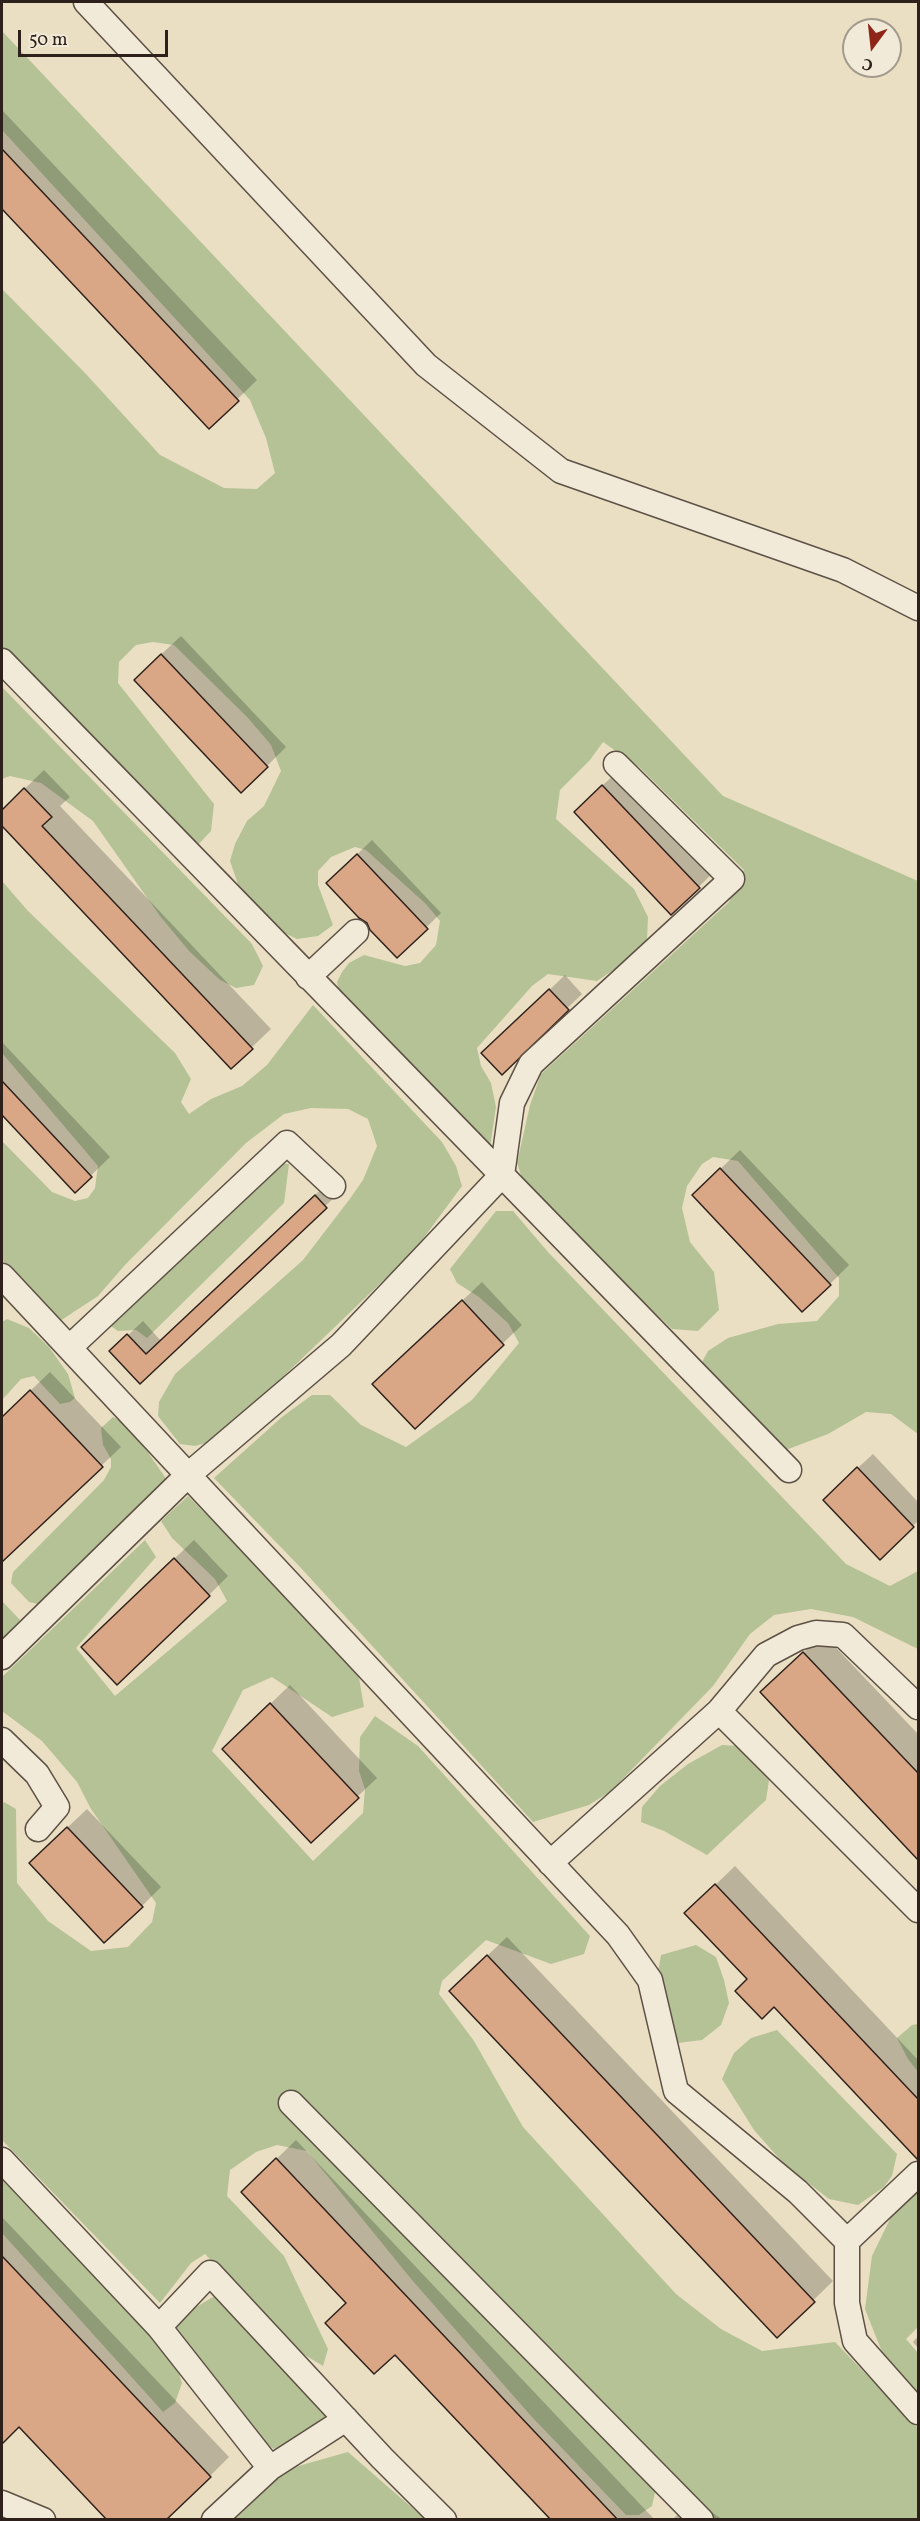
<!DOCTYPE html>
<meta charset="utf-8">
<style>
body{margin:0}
#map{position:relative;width:920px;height:2521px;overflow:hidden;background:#eadfc3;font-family:Vollkorn,serif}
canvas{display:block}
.frame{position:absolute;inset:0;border:3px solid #2e201b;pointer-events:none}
.north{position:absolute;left:842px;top:18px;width:60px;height:60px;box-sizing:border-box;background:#f1ead8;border:2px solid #a3998c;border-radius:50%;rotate:195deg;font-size:16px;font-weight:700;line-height:24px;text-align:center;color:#2e201b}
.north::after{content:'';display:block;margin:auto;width:21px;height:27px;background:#8f2418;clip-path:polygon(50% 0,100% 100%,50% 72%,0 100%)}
.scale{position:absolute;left:18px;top:30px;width:150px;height:27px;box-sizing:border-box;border:3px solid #2e201b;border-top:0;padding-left:8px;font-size:18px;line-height:21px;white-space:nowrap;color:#2e201b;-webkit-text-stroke:4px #f1ead8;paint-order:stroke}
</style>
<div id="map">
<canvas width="920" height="2521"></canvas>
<div class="frame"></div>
<div class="north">С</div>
<div class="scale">50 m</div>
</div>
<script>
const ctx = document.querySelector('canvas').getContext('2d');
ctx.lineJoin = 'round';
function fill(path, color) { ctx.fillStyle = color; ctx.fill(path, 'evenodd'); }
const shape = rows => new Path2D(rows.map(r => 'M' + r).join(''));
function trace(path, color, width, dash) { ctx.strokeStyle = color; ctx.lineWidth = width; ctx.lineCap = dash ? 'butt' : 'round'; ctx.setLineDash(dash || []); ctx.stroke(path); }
fill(shape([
 [2,31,723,796,918,881,918,1434,891,1414,866,1412,828,1434,783,1451,702,1362,708,1351,728,1338,778,1324,817,1321,839,1296,839,1278,738,1161,713,1157,702,1164,687,1186,682,1208,690,1242,714,1272,719,1310,698,1331,672,1329,525,1187,517,1163,530,1105,541,1074,729,902,744,870,639,767,603,742,590,760,560,790,556,819,634,889,648,917,647,940,634,956,597,981,548,974,532,986,477,1048,481,1066,491,1083,496,1107,489,1154,339,995,337,982,342,972,349,963,364,955,405,966,420,963,436,945,440,921,426,904,366,850,355,847,331,857,318,871,318,885,333,925,318,936,297,939,280,931,238,884,230,861,235,844,247,821,264,806,281,771,271,745,248,718,174,645,153,642,136,645,119,662,118,683,214,804,211,831,195,848,2,648,2,289,86,374,160,455,224,488,257,489,275,473,266,438,250,400,2,130],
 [2,687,252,944,263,966,254,985,236,988,220,980,189,951,160,916,93,821,41,783,10,776,2,779],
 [2,881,28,911,175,1053,191,1079,181,1102,189,1114,211,1099,242,1086,267,1065,313,1005,442,1142,456,1166,462,1186,414,1251,217,1440,195,1446,180,1444,158,1416,159,1402,175,1374,303,1260,349,1200,363,1180,377,1146,368,1119,348,1109,311,1108,284,1114,246,1143,125,1265,98,1296,60,1321,2,1260,2,1141,52,1192,75,1201,88,1198,95,1188,98,1166,2,1053],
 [273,1164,289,1164,284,1203,147,1338,136,1330,118,1331,111,1326,112,1316],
 [496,1211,513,1211,548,1252,846,1564,890,1586,918,1571,918,1649,853,1617,811,1609,774,1615,750,1634,713,1686,611,1791,589,1805,533,1822,301,1568,214,1478,282,1417,312,1395,330,1395,361,1425,406,1447,472,1400,519,1343,508,1323,479,1297,457,1283,450,1269],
 [7,1319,29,1328,49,1347,68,1374,75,1398,70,1402,60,1404,34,1376,21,1379,2,1400,2,1322],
 [113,1417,129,1425,167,1480,47,1599,38,1604,29,1602,11,1583,13,1572,104,1480,111,1467,111,1459,103,1445,101,1428],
 [188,1496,318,1627,359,1678,364,1707,332,1717,272,1677,243,1690,212,1751,313,1861,363,1813,365,1789,359,1771,360,1737,375,1716,418,1746,590,1936,584,1954,551,1964,486,1940,442,1981,439,1994,474,2041,523,2127,676,2294,721,2329,762,2351,835,2342,918,2428,918,2519,712,2519,656,2488,652,2506,639,2515,626,2515,531,2416,412,2280,307,2151,277,2145,256,2152,230,2170,227,2196,284,2256,328,2349,323,2366,298,2351,205,2254,191,2263,160,2303,2,2140,2,1804,4,1802,16,1809,17,1883,48,1921,91,1951,128,1947,152,1922,156,1903,91,1809,77,1782,42,1741,2,1711,2,1677,145,1540,156,1557,76,1648,115,1696,227,1601,215,1579,172,1538,161,1521],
 [2,1601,20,1620,2,1641],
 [722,1745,739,1746,769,1780,766,1800,707,1855,664,1831,641,1822,642,1807,660,1786,688,1764],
 [696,1945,716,1957,724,1980,729,2003,721,2025,702,2040,678,2043,671,2035,657,1978,661,1955],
 [918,2024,918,2072,908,2059,897,2038,912,2025],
 [777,2030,897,2154,892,2176,884,2187,858,2205,829,2199,784,2164,754,2130,722,2079,734,2053,751,2038],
 [2,2177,175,2362,182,2383,175,2403,163,2412,2,2233],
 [918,2190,918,2327,906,2339,918,2353,918,2394,884,2357,865,2309,872,2256,892,2215],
 [218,2294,334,2416,294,2443,274,2449,256,2439,175,2333,176,2319],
 [348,2452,425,2519,234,2520,288,2469]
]), '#b4c296');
fill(shape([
 [2,110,257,380,209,427,2,207],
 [181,636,286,747,267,766,155,660],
 [623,767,718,868,672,913,595,792],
 [44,770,70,797,60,806,271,1029,231,1067,2,824,2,811],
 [372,840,441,913,397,956,342,869],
 [565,975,582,994,502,1072,498,1039],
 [2,1042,110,1157,75,1191,2,1113],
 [740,1150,849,1265,830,1284,713,1176],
 [330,1181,340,1192,140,1382,126,1337,143,1321,161,1341],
 [482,1282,522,1325,415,1427,394,1365],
 [50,1372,121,1447,2,1560,2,1418],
 [873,1454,918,1502,918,1521,880,1558,839,1485],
 [194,1540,228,1576,209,1595,102,1628],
 [823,1634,918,1734,918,1857,762,1692],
 [290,1685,377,1778,311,1841,243,1730],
 [87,1809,161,1887,142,1906,50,1844],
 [735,1866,918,2060,916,2156,749,1979,706,1894],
 [507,1937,833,2281,777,2336,470,1972],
 [296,2140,655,2520,553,2520,348,2302,262,2173],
 [2,2217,229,2457,210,2476,19,2425,2,2441],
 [918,2336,918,2348,913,2342],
 [696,2497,710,2511,723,2520,672,2520]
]), '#0003');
const building = shape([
 [2,149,239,401,209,429,2,209,2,149],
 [161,654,268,767,241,793,134,680,161,654],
 [602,785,700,888,671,915,574,812,602,785],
 [24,788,52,817,42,826,253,1049,231,1069,2,826,2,810,24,788],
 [357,854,428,929,397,958,370,930,367,923,359,918,326,883,357,854],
 [549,989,569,1010,502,1075,481,1053,549,989],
 [2,1081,92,1177,75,1193,2,1115,2,1081],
 [720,1168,831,1285,802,1312,692,1195,720,1168],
 [315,1195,327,1208,140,1384,109,1351,127,1334,146,1354,315,1195],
 [462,1300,504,1345,415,1429,372,1384,462,1300],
 [30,1390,103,1467,2,1562,2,1417,30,1390],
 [857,1467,914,1527,880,1560,823,1500,857,1467],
 [174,1558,210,1596,117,1685,81,1647,174,1558],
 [803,1652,918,1773,918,1860,760,1692,803,1652],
 [270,1703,359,1798,311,1843,222,1749,270,1703],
 [67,1827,143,1907,104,1943,29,1863,67,1827],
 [715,1884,918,2099,918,2160,774,2007,762,2019,735,1991,747,1979,684,1913,715,1884],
 [487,1955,815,2302,777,2338,449,1991,487,1955],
 [276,2158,618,2520,551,2520,395,2355,374,2374,325,2323,346,2303,241,2192,276,2158],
 [2,2256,211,2477,166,2520,107,2520,19,2427,2,2444,2,2256]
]);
fill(building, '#daa786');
trace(building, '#2e201b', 1.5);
const minor = shape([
 [86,2,426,365,561,471,843,570,918,608],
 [2,661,789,1470],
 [308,977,356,932],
 [2,1276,618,1935,650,1980,676,2091,798,2192,847,2241,847,2303,855,2341,918,2412],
 [70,1347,287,1143,333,1186],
 [2,1657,187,1476,341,1345,502,1175,512,1103,531,1064,732,879,616,764],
 [719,1711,766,1655,798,1638,816,1633,843,1635,918,1707],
 [2,1740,37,1774,57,1807,38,1829],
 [550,1863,719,1711,918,1910],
 [291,2103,701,2520],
 [2,2160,159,2327,270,2468],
 [847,2241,918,2174],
 [159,2327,210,2273,382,2458,444,2520],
 [2,2503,43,2520],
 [214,2520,270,2468,346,2419]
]);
trace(minor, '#5d5045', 27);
trace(minor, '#f1ead8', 24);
</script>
